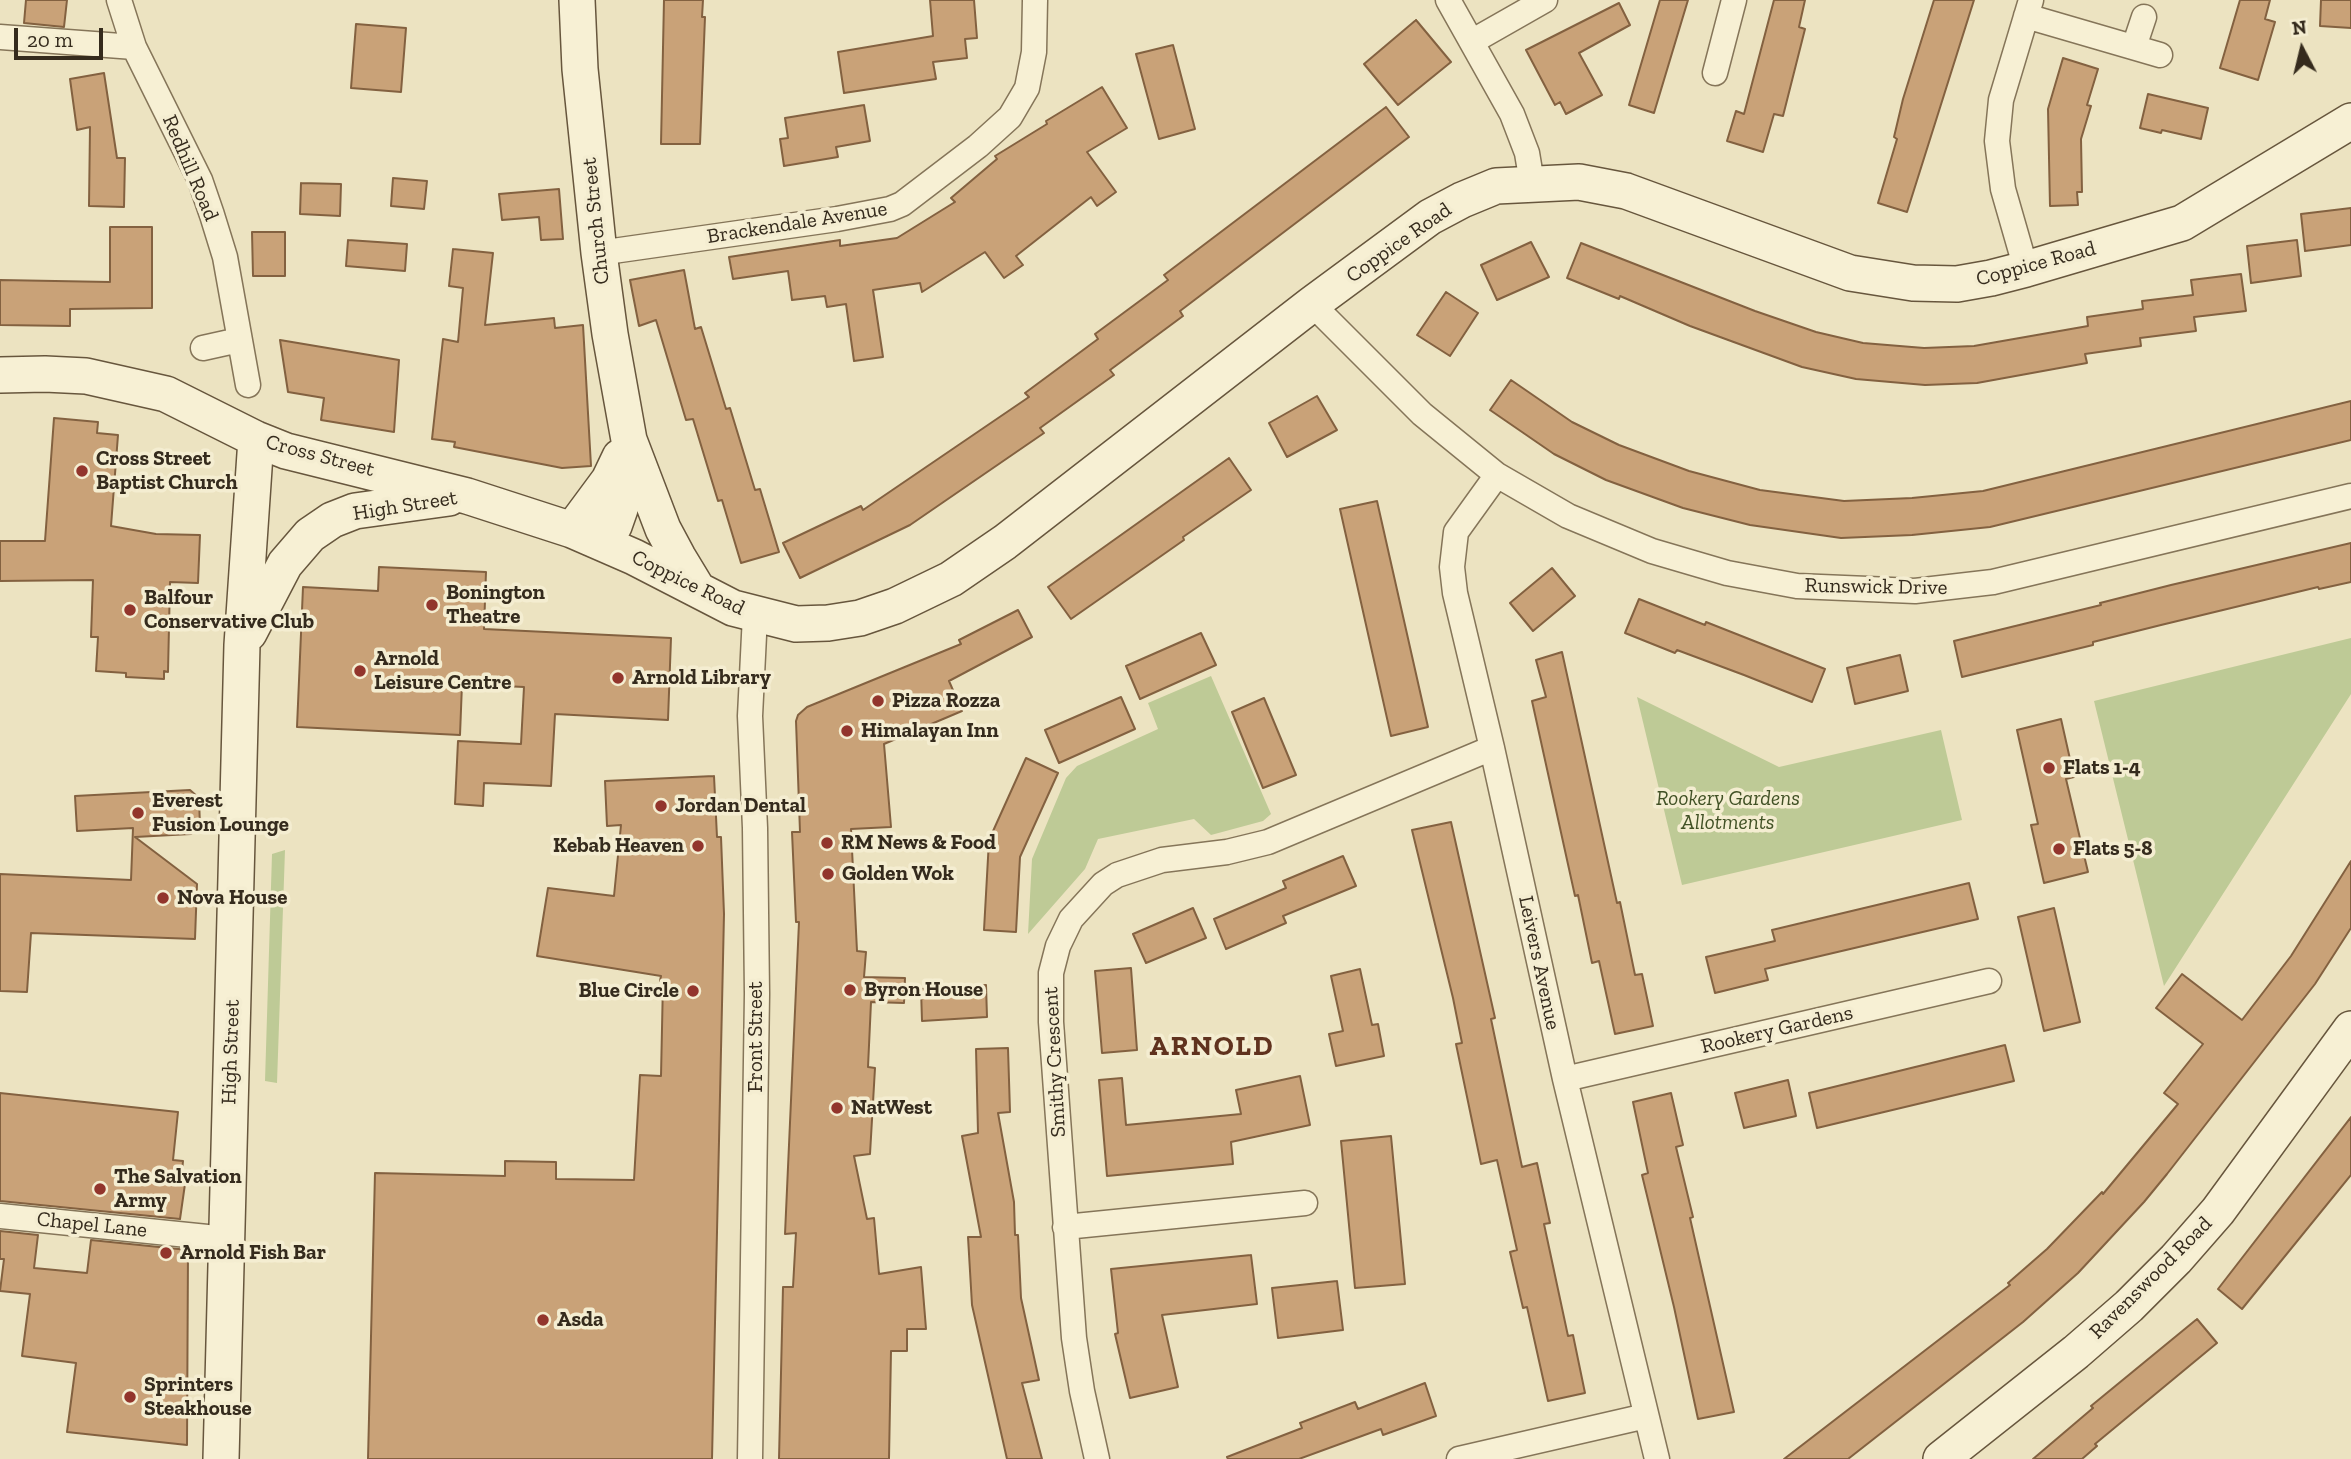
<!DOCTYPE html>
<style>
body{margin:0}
#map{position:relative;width:2351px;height:1459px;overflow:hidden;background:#ece3c1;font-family:"Zilla Slab",serif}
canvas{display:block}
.north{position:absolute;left:2267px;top:14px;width:70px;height:70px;-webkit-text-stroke:5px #f4edd1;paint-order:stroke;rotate:353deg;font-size:19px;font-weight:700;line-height:28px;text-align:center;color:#352b1d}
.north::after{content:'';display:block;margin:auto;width:24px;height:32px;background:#352b1d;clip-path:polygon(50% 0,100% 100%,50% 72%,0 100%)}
.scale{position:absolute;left:14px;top:28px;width:89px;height:32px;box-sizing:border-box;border:4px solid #352b1d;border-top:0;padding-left:9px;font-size:21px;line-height:24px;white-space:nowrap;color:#352b1d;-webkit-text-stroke:5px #f4edd1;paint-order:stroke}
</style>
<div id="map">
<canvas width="2351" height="1459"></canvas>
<div class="north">N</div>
<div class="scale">20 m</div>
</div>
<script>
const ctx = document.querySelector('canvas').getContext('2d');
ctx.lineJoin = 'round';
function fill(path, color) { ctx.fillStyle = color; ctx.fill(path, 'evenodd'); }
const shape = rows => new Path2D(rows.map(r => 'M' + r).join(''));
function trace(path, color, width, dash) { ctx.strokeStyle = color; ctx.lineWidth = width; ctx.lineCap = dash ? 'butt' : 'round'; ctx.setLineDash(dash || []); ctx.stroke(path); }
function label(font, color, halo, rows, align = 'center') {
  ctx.font = font + ' "Zilla Slab",serif'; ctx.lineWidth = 7; ctx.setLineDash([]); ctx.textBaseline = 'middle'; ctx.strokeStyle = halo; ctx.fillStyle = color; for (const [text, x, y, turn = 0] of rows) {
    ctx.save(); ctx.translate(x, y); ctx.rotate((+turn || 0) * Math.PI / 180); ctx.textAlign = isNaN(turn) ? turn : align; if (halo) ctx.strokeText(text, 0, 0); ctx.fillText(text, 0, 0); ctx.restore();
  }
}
fill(shape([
 [2351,638,2351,694,2164,986,2094,701],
 [1211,676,1271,814,1263,821,1211,835,1194,819,1098,839,1085,869,1028,934,1032,859,1066,778,1077,766,1158,729,1148,703],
 [1637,697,1779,767,1941,730,1962,820,1682,885],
 [285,850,277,1083,265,1081,272,854]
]), '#beca96');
const building = shape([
 [26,0,67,0,64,27,24,23,26,0],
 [664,0,703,0,702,17,705,17,700,144,661,144,664,0],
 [930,0,974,0,977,38,965,39,967,58,933,62,936,79,844,93,838,52,933,36,930,0],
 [1660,0,1688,0,1654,113,1629,105,1660,0],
 [1774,0,1805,0,1799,27,1805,29,1783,116,1774,114,1763,152,1727,141,1736,111,1744,114,1774,0],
 [1934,0,1974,0,1907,212,1878,203,1897,139,1894,137,1903,99,1934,0],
 [2240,0,2270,0,2265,19,2275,22,2258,80,2220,68,2240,0],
 [2321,0,2351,0,2351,28,2320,26,2321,0],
 [1619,3,1630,25,1579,53,1602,95,1566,114,1560,102,1555,105,1526,50,1619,3],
 [1416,20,1451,62,1398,105,1364,64,1416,20],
 [356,24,406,28,401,92,351,88,356,24],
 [1173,45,1195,129,1159,139,1136,54,1173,45],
 [2063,58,2098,69,2087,105,2091,106,2081,139,2082,192,2077,192,2078,205,2050,206,2048,109,2063,58],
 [104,73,117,158,125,158,124,207,89,206,90,127,77,130,70,79,104,73],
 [1102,87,1127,128,1087,152,1116,192,1097,206,1091,197,1016,256,1023,265,1004,278,985,252,922,292,920,283,873,290,883,357,854,361,846,304,827,307,825,296,792,300,788,271,733,279,729,257,840,240,840,246,897,238,955,202,951,198,997,159,995,156,1047,124,1046,121,1102,87],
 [2148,94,2208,108,2201,139,2162,130,2161,133,2140,128,2148,94],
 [864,105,870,141,836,147,838,157,784,166,780,139,788,138,785,118,864,105],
 [1386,107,1409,137,1180,311,1183,316,1110,370,1114,375,1040,428,1044,433,910,525,800,578,783,543,861,506,863,510,1029,397,1025,393,1098,339,1095,334,1168,280,1164,275,1386,107],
 [393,178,427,181,424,209,391,206,393,178],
 [301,183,341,184,340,216,300,214,301,183],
 [559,189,563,239,541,240,539,217,502,220,499,194,559,189],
 [2351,208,2351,245,2305,251,2301,214,2351,208],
 [110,227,152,227,152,308,70,309,70,326,0,325,0,280,110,282,110,227],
 [252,232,285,232,285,276,253,276,252,232],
 [348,240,407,244,405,271,346,266,348,240],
 [2297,240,2301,276,2251,283,2247,246,2297,240],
 [1531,242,1549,277,1497,300,1481,265,1531,242],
 [1581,243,1755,311,1816,332,1863,343,1924,348,1974,346,2088,326,2087,317,2143,309,2142,301,2193,295,2191,280,2241,274,2246,311,2194,317,2196,331,2140,338,2141,346,2085,354,2087,363,1977,383,1925,385,1856,379,1802,367,1690,326,1620,296,1619,299,1567,278,1581,243],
 [453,249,493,253,485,325,554,318,555,328,583,325,591,466,562,468,454,447,455,442,432,439,443,339,458,342,463,288,449,286,453,249],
 [684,270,695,329,701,327,726,409,730,408,755,490,760,489,779,552,741,563,722,500,718,501,693,419,686,420,656,320,639,326,630,280,684,270],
 [1446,292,1478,313,1450,356,1417,335,1446,292],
 [280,340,399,360,394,432,321,420,324,398,288,392,280,340],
 [1511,380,1572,422,1619,445,1689,471,1760,490,1844,501,1912,498,1983,491,2351,401,2351,440,1990,527,1912,535,1841,538,1750,525,1683,508,1606,480,1554,454,1490,410,1511,380],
 [1317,396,1337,430,1287,457,1269,423,1317,396],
 [54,418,98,422,97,433,118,435,111,526,156,534,200,535,198,583,170,582,168,672,164,671,164,679,126,677,126,673,96,671,98,637,91,637,93,580,0,581,0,541,45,541,54,418],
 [1229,458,1251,490,1183,537,1184,540,1071,619,1048,587,1229,458],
 [1377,501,1428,727,1391,736,1340,509,1377,501],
 [2351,543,2351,582,2319,589,2318,587,2161,625,2093,642,2093,645,1962,677,1954,641,2101,605,2100,603,2171,585,2351,543],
 [379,567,486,572,484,629,671,638,668,720,555,714,551,786,484,783,483,806,455,804,458,741,521,744,524,687,462,684,460,735,297,727,303,587,378,591,379,567],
 [1552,568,1575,596,1533,631,1510,603,1552,568],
 [1639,599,1705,625,1706,622,1825,669,1812,702,1744,675,1677,650,1675,653,1625,633,1639,599],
 [1018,610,1032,637,949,681,962,711,884,744,891,827,851,829,857,951,866,952,864,977,905,978,904,1003,871,1002,868,1067,875,1068,870,1154,854,1156,867,1219,874,1218,879,1274,921,1267,926,1329,907,1329,907,1351,891,1351,889,1459,779,1459,783,1287,793,1287,796,1233,785,1234,799,922,796,922,792,832,800,832,796,721,798,715,807,707,961,644,959,640,1018,610],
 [1201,633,1216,665,1140,699,1126,666,1201,633],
 [1562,652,1617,903,1620,902,1635,975,1642,974,1653,1026,1615,1034,1599,961,1592,963,1578,895,1575,896,1532,701,1546,697,1536,660,1562,652],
 [1900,655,1908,691,1855,704,1847,668,1900,655],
 [1121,697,1135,729,1059,763,1045,730,1121,697],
 [1264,698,1296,775,1263,788,1232,712,1264,698],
 [2061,719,2074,777,2066,779,2088,872,2044,883,2031,825,2038,824,2017,730,2061,719],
 [1026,758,1058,773,1020,857,1016,932,984,930,989,840,1026,758],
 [714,776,717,837,721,837,724,914,712,1459,368,1459,375,1173,505,1176,505,1161,556,1162,556,1179,634,1180,640,1075,661,1076,663,981,660,981,661,976,537,956,548,888,614,896,621,825,607,826,605,781,714,776],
 [190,790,199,798,200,827,191,834,135,837,197,884,195,939,31,933,27,992,0,991,0,874,131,880,133,828,77,831,75,796,190,790],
 [1451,822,1495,1018,1491,1019,1522,1167,1537,1163,1550,1223,1544,1224,1568,1336,1573,1335,1585,1393,1548,1401,1527,1307,1523,1308,1510,1252,1517,1250,1497,1160,1481,1164,1456,1044,1462,1043,1453,998,1412,830,1451,822],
 [1343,856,1356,886,1283,916,1286,923,1226,949,1214,919,1286,888,1283,881,1343,856],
 [2351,861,2351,928,2315,984,2167,1174,2144,1202,2078,1273,2023,1322,1848,1459,1784,1459,2010,1285,2008,1283,2047,1249,2102,1192,2103,1194,2178,1104,2164,1093,2203,1044,2156,1008,2182,974,2242,1020,2291,956,2351,861],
 [1969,883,1978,919,1765,969,1768,980,1715,993,1706,957,1775,941,1772,930,1969,883],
 [1193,908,1206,938,1146,963,1133,934,1193,908],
 [2054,908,2080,1022,2044,1031,2018,917,2054,908],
 [1131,968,1137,1050,1102,1053,1095,971,1131,968],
 [1360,969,1372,1025,1378,1024,1384,1056,1336,1066,1329,1034,1343,1031,1331,976,1360,969],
 [986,985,987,1017,922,1021,921,989,986,985],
 [2005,1045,2014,1081,1817,1128,1809,1093,2005,1045],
 [1008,1048,1010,1112,998,1113,1014,1202,1015,1235,1018,1235,1021,1298,1039,1380,1022,1383,1042,1459,1007,1459,972,1305,968,1237,981,1237,962,1136,978,1133,976,1049,1008,1048],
 [1300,1076,1310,1125,1231,1142,1233,1164,1107,1176,1099,1080,1122,1078,1126,1125,1241,1114,1236,1090,1300,1076],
 [1788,1080,1796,1116,1744,1128,1735,1093,1788,1080],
 [0,1093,178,1112,173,1160,183,1161,181,1183,185,1184,180,1219,0,1201,0,1093],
 [1671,1093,1683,1145,1676,1147,1693,1217,1690,1218,1734,1412,1698,1419,1674,1307,1642,1175,1648,1173,1633,1102,1671,1093],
 [2351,1117,2351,1175,2242,1309,2218,1289,2351,1117],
 [1391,1136,1405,1284,1355,1288,1341,1141,1391,1136],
 [0,1231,38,1235,34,1268,87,1273,91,1240,188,1250,187,1445,67,1432,76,1363,22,1356,30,1294,0,1291,4,1259,0,1259,0,1231],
 [1251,1255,1257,1304,1162,1315,1178,1387,1130,1398,1115,1334,1118,1333,1111,1269,1251,1255],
 [1337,1281,1343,1330,1278,1338,1272,1288,1337,1281],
 [2197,1319,2217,1343,2095,1444,2097,1446,2082,1459,2033,1459,2093,1408,2091,1406,2197,1319],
 [1425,1383,1436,1416,1383,1435,1381,1429,1299,1459,1228,1459,1227,1457,1302,1428,1300,1423,1355,1402,1358,1409,1425,1383]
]);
fill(building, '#c9a278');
trace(building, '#836140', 2);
const street = shape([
 [119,0,134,47,200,180,212,215,225,257,248,385],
 [1448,0,1512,114,1527,153,1532,183],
 [2026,16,2160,55],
 [0,37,134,47],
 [1473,41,1545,0],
 [2134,47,2144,17],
 [1715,73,1734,0],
 [599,253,837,219,890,209,902,204,978,146,1010,117,1027,88,1034,52,1035,0],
 [2026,269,2003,189,1997,141,2001,100,2031,0],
 [1312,304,1422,414,1497,475,1568,516,1652,551,1727,573,1797,586,1915,591,1993,582,2351,496],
 [203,348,239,340],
 [1497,475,1456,532,1452,567,1455,593,1492,748,1565,1079,1657,1459],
 [1565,1079,1989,981],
 [0,1216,227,1239],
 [1065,1227,1305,1203],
 [750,1459,757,994,755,828,750,716,755,615],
 [1097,1459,1082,1391,1074,1338,1051,1022,1051,973,1058,946,1071,919,1103,884,1117,875,1162,860,1227,852,1268,842,1492,748],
 [1459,1459,1646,1416]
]);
const secondary = shape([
 [577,0,580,69,599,253,610,334,629,440,663,529,678,557,698,590],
 [0,375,45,374,86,376,166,394,256,439,286,451,467,496,572,530,634,557,733,608,796,624,828,623,860,618,895,606,951,579,1005,542,1312,304,1430,217,1462,200,1496,186,1579,182,1626,191,1850,273,1913,283,1957,284,1991,278,2026,269,2182,223,2351,121],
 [572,530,609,480,620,457],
 [600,541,614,526,620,509,628,447],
 [249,633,285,564,310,535,332,520,355,511,449,498],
 [221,1459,242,645,256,439],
 [1941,1459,2076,1352,2129,1306,2176,1259,2218,1211,2351,1029]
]);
trace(street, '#857559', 27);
trace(secondary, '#67563d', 38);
trace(street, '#f7f0d4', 24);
trace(secondary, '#f7f0d4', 35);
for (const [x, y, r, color] of [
 [82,471,7,"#92352c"],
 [432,605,7,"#92352c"],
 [130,610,7,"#92352c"],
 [360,671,7,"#92352c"],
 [618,678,7,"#92352c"],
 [878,701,7,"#92352c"],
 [847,731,7,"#92352c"],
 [2049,768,7,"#92352c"],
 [661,806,7,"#92352c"],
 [138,813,7,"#92352c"],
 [827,843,7,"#92352c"],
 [698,846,7,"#92352c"],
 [2059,849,7,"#92352c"],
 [828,874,7,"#92352c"],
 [163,898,7,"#92352c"],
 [850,990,7,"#92352c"],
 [693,991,7,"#92352c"],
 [837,1108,7,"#92352c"],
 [100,1189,7,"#92352c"],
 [166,1253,7,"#92352c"],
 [543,1320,7,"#92352c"],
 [130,1397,7,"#92352c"]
]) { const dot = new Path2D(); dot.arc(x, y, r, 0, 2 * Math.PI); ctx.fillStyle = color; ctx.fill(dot); trace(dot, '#f4edd1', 2.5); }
label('21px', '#352b1d', '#f4edd1', [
 ["Redhill Road",190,168,67],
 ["Church Street",596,221,-96],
 ["Brackendale Avenue",797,223,-9],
 ["Coppice Road",1399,243,-35],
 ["Coppice Road",2036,264,-15],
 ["Cross Street",320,456,15],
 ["High Street",405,506,-9],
 ["Coppice Road",688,583,26],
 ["Runswick Drive",1876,587,1],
 ["Leivers Avenue",1539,963,78],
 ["Rookery Gardens",1777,1030,-13],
 ["Front Street",756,1037,-90],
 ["High Street",231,1052,-88],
 ["Smithy Crescent",1055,1062,-93],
 ["Chapel Lane",92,1225,6],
 ["Ravenswood Road",2151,1278,-45]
]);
label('bold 21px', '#352b1d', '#f4edd1', [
 ["Cross Street",96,459],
 ["Baptist Church",96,483],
 ["Bonington",446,593],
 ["Theatre",446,617],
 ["Balfour",144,598],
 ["Conservative Club",144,622],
 ["Arnold",374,659],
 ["Leisure Centre",374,683],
 ["Arnold Library",632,678],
 ["Pizza Rozza",892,701],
 ["Himalayan Inn",861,731],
 ["Flats 1-4",2063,768],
 ["Everest",152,801],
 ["Fusion Lounge",152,825],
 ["Jordan Dental",675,806],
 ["RM News & Food",841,843],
 ["Kebab Heaven",684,846,"right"],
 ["Flats 5-8",2073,849],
 ["Golden Wok",842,874],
 ["Nova House",177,898],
 ["Byron House",864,990],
 ["Blue Circle",679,991,"right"],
 ["NatWest",851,1108],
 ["The Salvation",114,1177],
 ["Army",114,1201],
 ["Arnold Fish Bar",180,1253],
 ["Asda",557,1320],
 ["Sprinters",144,1385],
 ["Steakhouse",144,1409]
], 'left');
label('italic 21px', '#415125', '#f4edd1', [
 ["Rookery Gardens",1728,799],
 ["Allotments",1728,823]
]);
ctx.letterSpacing = '2px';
label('bold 28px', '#60321e', '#f4edd1', [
 ["ARNOLD",1212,1047]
]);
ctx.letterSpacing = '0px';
</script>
